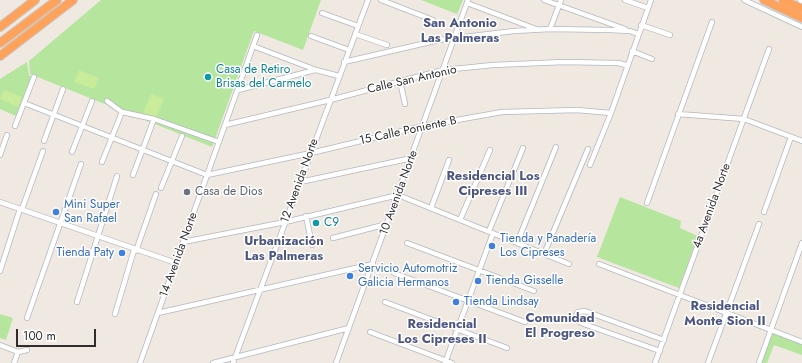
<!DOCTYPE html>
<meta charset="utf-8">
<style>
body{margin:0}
#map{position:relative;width:802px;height:363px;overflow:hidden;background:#efe9e1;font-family:Jost,sans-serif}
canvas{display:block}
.scale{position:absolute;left:16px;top:329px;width:80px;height:18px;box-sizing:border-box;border:2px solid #2e2e2e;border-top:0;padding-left:5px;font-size:12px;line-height:14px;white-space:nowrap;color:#2e2e2e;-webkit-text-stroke:3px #fff;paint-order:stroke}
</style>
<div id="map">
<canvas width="802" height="363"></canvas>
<div class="scale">100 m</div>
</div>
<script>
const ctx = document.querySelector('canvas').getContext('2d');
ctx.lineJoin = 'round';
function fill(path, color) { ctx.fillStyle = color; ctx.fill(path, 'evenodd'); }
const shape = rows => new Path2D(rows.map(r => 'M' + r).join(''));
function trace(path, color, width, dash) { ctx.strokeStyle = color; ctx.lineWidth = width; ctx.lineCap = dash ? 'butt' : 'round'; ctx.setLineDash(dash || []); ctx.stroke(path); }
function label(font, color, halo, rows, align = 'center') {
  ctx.font = font + ' Jost,sans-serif'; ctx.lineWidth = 3; ctx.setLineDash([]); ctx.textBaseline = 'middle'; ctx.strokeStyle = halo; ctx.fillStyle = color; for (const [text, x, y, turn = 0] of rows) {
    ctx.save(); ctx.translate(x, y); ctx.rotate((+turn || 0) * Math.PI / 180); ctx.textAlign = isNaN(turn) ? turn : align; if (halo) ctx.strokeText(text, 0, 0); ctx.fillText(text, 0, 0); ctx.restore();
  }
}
fill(shape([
 [101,0,321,0,303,50,254,31,212,147,30,74,29,61],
 [421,0,463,0,457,14],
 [27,62,29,75,31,77,16,116,0,109,0,79],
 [620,197,681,221,680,228,698,236,679,288,597,257],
 [0,314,13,318,6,340,0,338],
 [772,332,802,344,802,355,774,345,767,363,760,363]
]), '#b6e59e');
fill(shape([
 [79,70,99,78,94,89,74,82],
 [4,90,22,97,18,107,0,99],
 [151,94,164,99,156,118,143,113]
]), '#c9ec9a');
const street = shape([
 [381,0,433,20],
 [544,0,625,29],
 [625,0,648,8],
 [744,0,802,27],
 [800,0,802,1],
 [467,3,536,29],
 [322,13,358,26],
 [641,25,670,35],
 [550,29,561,0],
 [355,34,387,45],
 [311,36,349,50],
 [253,46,316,70,339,76],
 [632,51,652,59],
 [344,62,439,40,514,31,550,29,610,30,630,31,638,34],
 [400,81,405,104],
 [238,90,315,70],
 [107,101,122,112,154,119,219,142],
 [24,103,207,175,311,153,423,126,502,112,577,110,611,113],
 [678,114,744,119,802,141],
 [225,125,330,100,443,70,493,65,564,62,618,63,626,65],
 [15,126,34,77],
 [44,141,63,89],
 [72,152,92,101],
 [0,155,7,135],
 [102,162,122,112],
 [590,165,611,113,651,0],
 [133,175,154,119],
 [300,182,412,158],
 [161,188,182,136],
 [398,195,569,264],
 [0,202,176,263],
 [647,203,712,22],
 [431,208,449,160],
 [22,209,43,151],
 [764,212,791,137],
 [306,216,312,245],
 [460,220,490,150],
 [489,231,523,148],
 [333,238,387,224],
 [183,242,285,222,398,195],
 [407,243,534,291],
 [517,243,556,147],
 [136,251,156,194],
 [544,254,588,149],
 [599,264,802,342],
 [0,271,20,209],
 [394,273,525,322],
 [77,302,117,176],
 [385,302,507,348],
 [158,313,373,264],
 [115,314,134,250],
 [27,318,81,164],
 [370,332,452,363],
 [0,345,18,352,27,350],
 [660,351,584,324,576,320,576,315,578,312,585,311,664,340],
 [14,363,18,352],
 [140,363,257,35],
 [213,363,349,328],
 [233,363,368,0],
 [336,363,468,0],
 [445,363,493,233],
 [655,363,769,49],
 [708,363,759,224],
 [759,363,802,243]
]);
const highway = shape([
 [764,0,802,18],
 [783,0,802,9],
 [0,27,35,0],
 [0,43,57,0],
 [0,56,73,0]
]);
trace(street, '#b4b7c1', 6);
trace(highway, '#c9c9c9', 10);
trace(street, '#fff', 4.5);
trace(highway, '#ffa35c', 8);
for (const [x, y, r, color] of [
 [208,77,4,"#0f9aa8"],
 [187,192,4,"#6b7280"],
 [56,212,4,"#3f7fe0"],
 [316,223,4,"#0f9aa8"],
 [492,246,4,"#3f7fe0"],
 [122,253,4,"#3f7fe0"],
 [350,276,4,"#3f7fe0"],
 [478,281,4,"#3f7fe0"],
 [456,302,4,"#3f7fe0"]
]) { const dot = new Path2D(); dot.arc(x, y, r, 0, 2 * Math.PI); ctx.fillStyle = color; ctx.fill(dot); trace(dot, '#fff', 1.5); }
label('12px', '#0d838f', '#fff', [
 ["Casa de Retiro",216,70],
 ["Brisas del Carmelo",216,84],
 ["C9",324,223]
], 'left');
label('12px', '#2e2e2e', '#fff', [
 ["Calle San Antonio",412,80,-13],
 ["15 Calle Poniente B",408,131,-12],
 ["12 Avenida Norte",300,181,-70],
 ["10 Avenida Norte",399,193,-70],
 ["4a Avenida Norte",712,206,-70],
 ["14 Avenida Norte",179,255,-70]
]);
label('12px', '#5b616d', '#fff', [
 ["Casa de Dios",195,192]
], 'left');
label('12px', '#366cbe', '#fff', [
 ["Mini Super",64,205],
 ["San Rafael",64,219],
 ["Tienda y Panadería",500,239],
 ["Los Cipreses",500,253],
 ["Tienda Paty",114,253,"right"],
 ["Servicio Automotriz",358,269],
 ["Galicia Hermanos",358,283],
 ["Tienda Gisselle",486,281],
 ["Tienda Lindsay",464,302]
], 'left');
label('bold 13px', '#4d5680', '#fff', [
 ["San Antonio",460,24],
 ["Las Palmeras",460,39],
 ["Residencial Los",493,177],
 ["Cipreses III",493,192],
 ["Urbanización",284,242],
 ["Las Palmeras",284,257],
 ["Residencial",725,307],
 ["Monte Sion II",725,322],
 ["Comunidad",560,319],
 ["El Progreso",560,334],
 ["Residencial",442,325],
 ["Los Cipreses II",442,340]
]);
</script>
